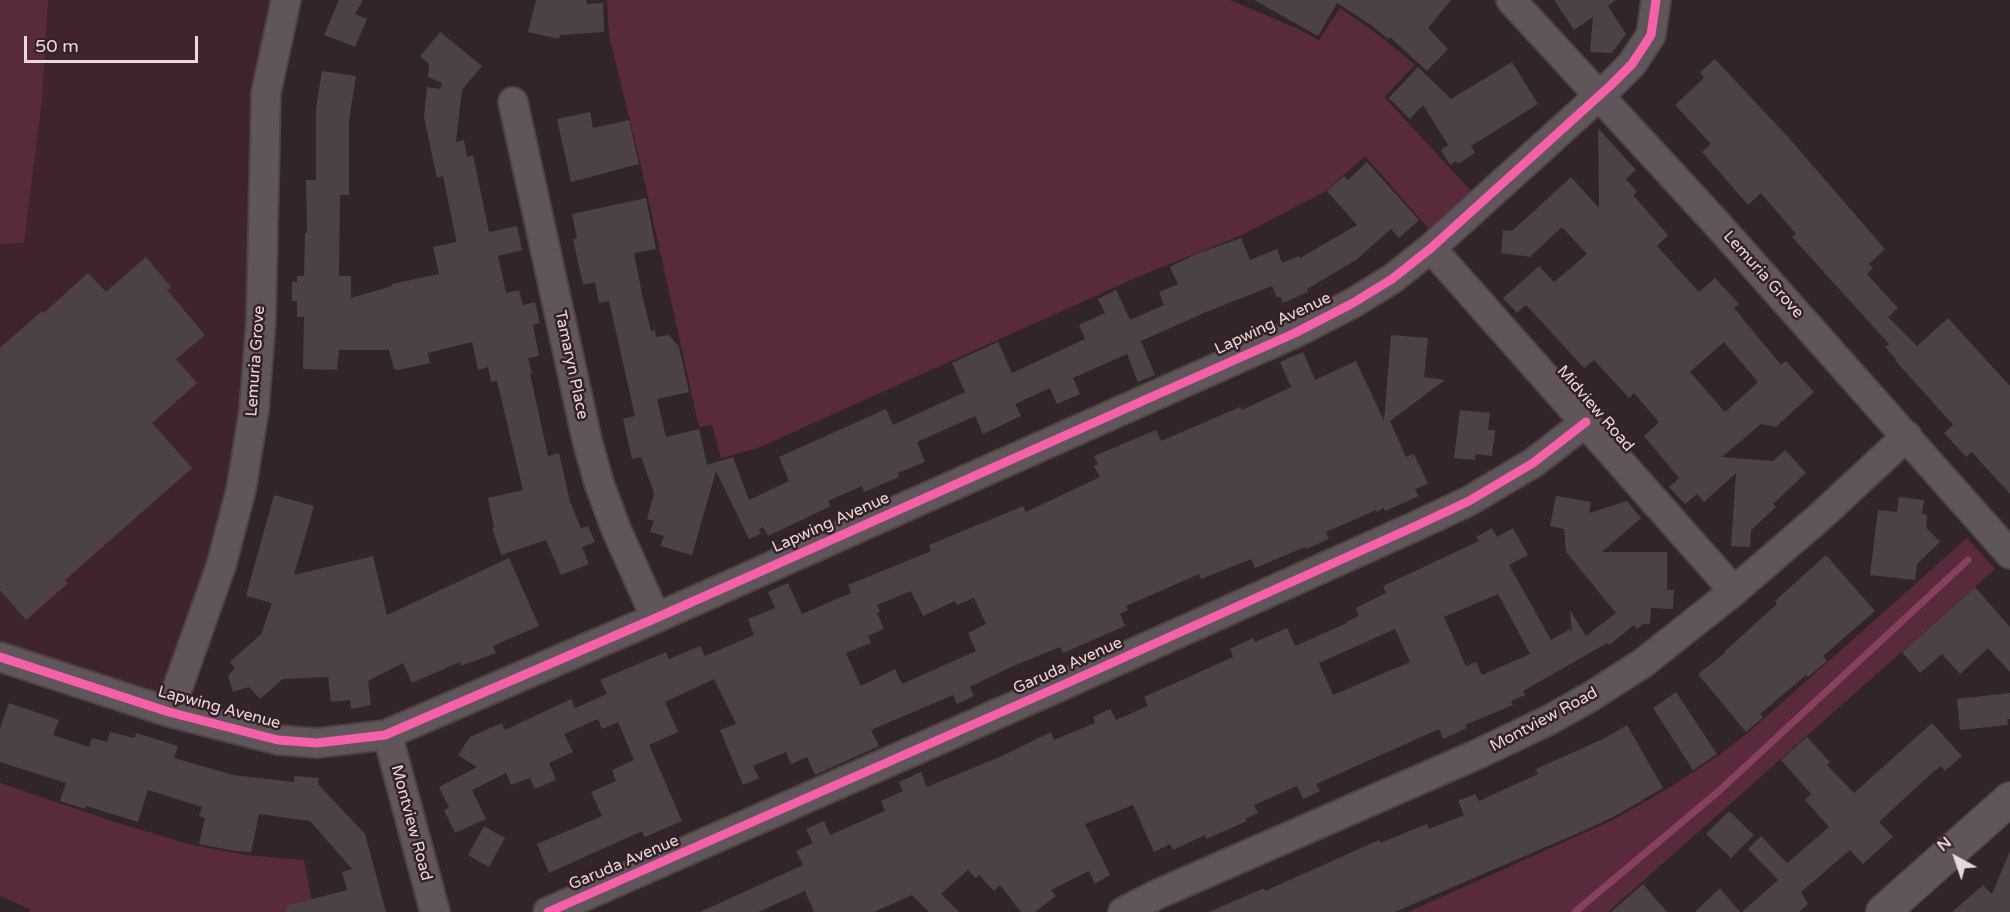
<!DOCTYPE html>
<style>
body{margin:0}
#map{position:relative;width:2010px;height:912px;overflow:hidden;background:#312529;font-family:"Varela Round",sans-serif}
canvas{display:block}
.north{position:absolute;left:1926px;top:828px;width:60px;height:60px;-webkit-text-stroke:4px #362028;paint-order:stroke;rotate:320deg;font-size:16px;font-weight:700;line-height:24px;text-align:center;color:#e7d8dc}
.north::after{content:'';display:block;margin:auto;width:21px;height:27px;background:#e7d8dc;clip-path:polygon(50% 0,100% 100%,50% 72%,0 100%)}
.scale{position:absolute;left:24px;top:36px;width:174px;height:27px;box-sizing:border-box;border:3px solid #e7d8dc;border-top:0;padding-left:8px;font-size:18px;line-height:21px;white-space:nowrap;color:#e7d8dc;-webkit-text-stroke:4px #362028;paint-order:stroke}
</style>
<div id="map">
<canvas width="2010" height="912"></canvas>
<div class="north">N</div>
<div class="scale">50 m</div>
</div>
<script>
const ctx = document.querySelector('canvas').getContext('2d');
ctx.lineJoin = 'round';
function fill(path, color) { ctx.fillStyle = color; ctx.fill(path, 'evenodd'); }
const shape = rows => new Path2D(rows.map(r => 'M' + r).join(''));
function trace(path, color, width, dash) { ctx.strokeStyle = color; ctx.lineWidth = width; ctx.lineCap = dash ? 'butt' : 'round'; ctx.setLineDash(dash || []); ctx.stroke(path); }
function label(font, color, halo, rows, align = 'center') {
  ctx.font = font + ' "Varela Round",sans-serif'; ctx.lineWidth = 5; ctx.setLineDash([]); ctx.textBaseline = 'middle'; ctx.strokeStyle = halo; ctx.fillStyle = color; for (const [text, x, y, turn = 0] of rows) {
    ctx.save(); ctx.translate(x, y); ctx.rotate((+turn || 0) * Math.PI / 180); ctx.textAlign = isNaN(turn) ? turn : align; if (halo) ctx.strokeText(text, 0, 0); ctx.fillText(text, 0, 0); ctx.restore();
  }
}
fill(shape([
 [48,0,290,0,278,44,258,406,171,714,0,660,0,244,24,243,42,101]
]), '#3f242e');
fill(shape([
 [0,0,48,0,42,101,24,243,0,244],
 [607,0,1230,0,1296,28,1319,40,1340,8,1380,36,1415,65,1384,97,1474,194,1430,230,1365,156,1326,191,1242,235,1142,275,758,448,721,458,712,425,699,427,642,170,609,35],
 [1967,538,1995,569,1608,912,1408,912,1613,820,1672,786,1719,755,1749,732],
 [0,783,109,820,188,844,246,855,304,860,314,912,29,912,30,909,0,896]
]), '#582a3c');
trace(shape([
 [1575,912,1719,791,1968,560]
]), '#87415e', 7);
fill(shape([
 [339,0,363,0,355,14,367,19,355,47,324,35],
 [536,0,586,0,587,4,603,3,604,32,560,35,559,39,528,32],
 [1254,0,1451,0,1428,28,1448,49,1427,71,1390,37,1388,39,1371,25,1337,3,1318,36],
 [1554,0,1616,0,1608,6,1626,34,1612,53,1590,52,1593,17,1574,30],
 [440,32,482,66,462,90,456,142,464,140,467,157,473,155,489,232,517,226,522,250,498,256,506,293,519,290,523,305,535,302,540,323,533,325,539,356,528,358,532,373,530,374,548,456,559,453,570,502,581,528,588,526,595,542,582,547,589,564,561,575,546,540,501,555,492,527,494,527,488,498,523,490,497,381,491,382,488,367,478,370,472,342,428,353,430,363,399,370,394,369,389,350,339,350,337,370,303,369,304,317,297,317,297,301,292,301,292,282,297,282,297,276,304,276,305,233,307,233,306,180,316,180,316,108,322,71,356,76,349,121,349,195,340,195,339,276,351,276,351,298,392,286,392,284,439,274,433,247,456,242,456,239,443,176,437,178,424,117,427,87,440,89,442,83,428,77,429,64,420,56],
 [1715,59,1788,137,1885,249,1869,264,1873,268,1867,274,1898,308,1888,317,1917,346,1948,318,2010,386,2010,494,1972,452,1966,457,1944,433,1953,425,1895,360,1896,359,1885,347,1889,344,1792,237,1796,234,1761,193,1748,205,1702,152,1711,144,1675,105,1704,78,1700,72],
 [1512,62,1538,104,1471,146,1475,153,1458,164,1456,161,1450,165,1441,150,1448,145,1423,105,1410,119,1389,98,1418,67,1451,99],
 [590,112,593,128,629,120,639,164,571,182,557,119],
 [1598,128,1636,170,1626,179,1637,192,1633,195,1668,235,1657,246,1699,292,1715,278,1739,304,1734,308,1781,365,1786,361,1814,392,1776,427,1761,424,1722,457,1773,461,1785,450,1806,473,1773,504,1776,507,1751,530,1750,547,1731,546,1736,473,1704,502,1697,494,1685,504,1669,487,1679,478,1644,436,1659,422,1634,393,1629,398,1594,360,1584,368,1526,305,1517,313,1503,298,1539,266,1554,282,1587,254,1562,227,1530,257,1501,253,1503,230,1512,231,1571,177,1599,208],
 [1724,342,1758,382,1725,412,1690,372],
 [1367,162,1419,220,1399,238,1391,229,1356,260,1307,289,1308,292,1283,303,1280,296,1277,298,1272,286,1204,313,1141,341,1155,375,1138,382,1127,354,1073,378,1080,394,1057,404,1050,388,1015,404,1021,416,983,434,975,416,917,442,925,462,898,473,899,477,864,492,862,486,828,501,831,506,768,536,763,527,759,529,761,534,749,539,716,471,692,555,660,546,664,536,650,532,654,521,647,519,654,493,641,457,632,459,623,419,635,416,609,301,599,303,595,282,583,285,573,239,577,239,572,214,646,198,656,249,634,253,642,294,651,331,655,330,656,337,669,335,679,347,689,392,657,399,666,437,699,429,707,465,733,457,749,500,789,481,779,457,886,409,893,425,965,392,952,363,998,342,1012,373,1085,339,1079,325,1105,313,1098,299,1116,290,1130,320,1164,305,1159,292,1178,284,1170,267,1196,254,1241,238,1250,260,1277,249,1282,263,1299,256,1300,258,1357,225,1327,191,1344,176,1348,180],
 [146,257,171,287,167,290,205,335,176,359,197,383,152,423,192,468,65,580,68,583,26,620,0,590,0,348,42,311,44,313,88,273,106,292],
 [1391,335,1428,338,1424,377,1445,380,1390,421,1406,457,1414,454,1428,484,1415,489,1419,496,1385,511,1384,508,1377,512,1376,510,1326,532,1329,539,1306,549,1305,547,1255,568,1251,559,1201,579,1199,574,1126,606,1128,610,1120,614,1125,626,1063,653,1060,647,1011,667,970,687,974,696,957,704,953,695,871,730,879,746,815,775,807,757,791,764,786,752,753,766,759,778,743,785,720,730,736,724,740,732,714,679,665,702,678,732,649,745,682,821,645,837,642,832,640,832,549,873,537,844,602,816,591,792,616,781,612,770,634,760,618,722,602,729,598,719,564,734,573,752,549,763,556,780,535,789,530,778,511,785,506,773,472,790,486,819,455,833,444,810,449,808,439,787,477,767,458,755,470,737,502,723,505,730,571,699,575,708,607,694,600,680,666,652,669,659,700,646,705,656,754,635,748,619,775,608,768,592,788,583,802,614,851,593,848,585,931,551,929,545,1023,506,1026,512,1100,477,1094,466,1098,464,1094,456,1156,430,1161,441,1240,407,1242,410,1291,387,1280,362,1303,352,1315,380,1356,361,1384,421],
 [911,591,923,616,955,601,957,605,974,598,986,624,968,633,976,651,902,684,895,669,861,686,846,653,871,643,868,636,884,629,877,613,880,612,877,605],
 [1460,410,1490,413,1488,430,1495,430,1492,456,1476,454,1475,460,1454,458],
 [274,495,314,506,294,575,373,556,387,615,509,558,539,626,493,646,496,653,461,666,460,662,412,683,403,663,368,681,371,705,351,709,350,700,331,702,328,677,283,679,260,699,249,687,233,692,228,676,235,668,230,662,261,634,272,603,246,596],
 [1556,496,1591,502,1589,513,1627,501,1641,518,1602,552,1667,552,1667,590,1674,590,1673,609,1651,608,1650,624,1643,624,1637,629,1634,625,1609,645,1607,643,1523,691,1525,695,1511,701,1513,705,1465,725,1467,728,1443,739,1439,729,1316,784,1320,791,1303,799,1297,786,1254,805,1258,813,1245,819,1247,821,1206,839,1205,835,1173,850,1170,844,1154,852,1133,805,1085,824,1110,875,1095,884,1089,871,1051,890,1056,896,1035,912,1021,912,1000,885,994,891,979,875,976,878,968,870,941,894,959,912,929,912,912,895,874,912,814,912,805,891,758,912,700,912,803,865,796,851,813,843,806,829,824,821,830,835,885,811,881,801,903,791,899,782,921,772,927,787,1004,755,1051,732,1054,740,1095,723,1093,717,1110,709,1116,720,1148,706,1144,697,1233,657,1230,649,1253,638,1255,642,1287,628,1295,646,1347,623,1346,622,1359,616,1356,608,1386,593,1383,586,1479,541,1476,537,1492,528,1497,537,1513,528,1528,555,1509,565,1551,640,1570,629,1572,634,1570,610,1586,636,1616,613,1566,552,1564,529,1550,526],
 [1498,594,1530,654,1482,675,1476,662,1466,666,1444,617],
 [1395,629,1410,662,1333,695,1319,663],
 [1899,497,1924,500,1922,514,1927,515,1926,527,1940,542,1917,564,1915,580,1870,575,1878,510,1897,512],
 [1826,555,1875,611,1823,656,1827,661,1808,677,1806,675,1760,714,1763,717,1746,732,1698,674,1725,653,1724,652,1777,604,1775,601],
 [1975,587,2010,627,2010,672,1988,648,1960,674,1942,654,1920,673,1902,652],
 [1676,692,1717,754,1693,770,1653,708],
 [2010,693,2010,719,2007,719,2008,725,1960,730,1957,699],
 [9,703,59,720,53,735,89,747,92,738,107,742,110,732,135,738,136,733,178,746,174,758,233,775,294,782,294,776,319,778,318,784,365,834,386,912,287,912,286,906,347,890,342,872,352,869,310,821,259,814,251,852,235,851,199,844,205,818,199,816,202,807,148,790,138,822,86,806,85,809,60,801,66,783,0,762,0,729],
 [1932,723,1962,756,1945,771,1941,766,1932,773,1879,822,1893,837,1863,864,1850,850,1801,892,1808,904,1799,912,1742,912,1778,880,1748,849,1761,836,1787,863,1829,827,1805,800,1811,794,1781,760,1807,737,1830,762,1827,765,1854,793],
 [1627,725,1663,788,1615,816,1583,831,1395,912,1209,912,1264,888,1265,891,1379,840,1380,843,1427,824,1429,829,1464,815,1458,801,1475,794,1479,801,1538,774,1536,769,1605,738],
 [1729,811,1754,835,1731,858,1706,834],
 [484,826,505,838,489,867,468,855],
 [2010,851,2010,912,1952,912,1983,885,1992,894],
 [1643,884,1667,912,1611,912],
 [1720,888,1740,912,1695,912]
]), '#4c4246');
const minor = shape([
 [1511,0,1719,226,2010,554],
 [513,102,587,440,599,483,616,529,656,618],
 [1431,248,1734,591],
 [0,657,169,712,278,740,317,743,385,735,656,618,1295,333,1353,303,1392,279,1431,248,1611,85,1632,64,1651,35,1656,0],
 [169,712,221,566,241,490,254,410,261,320,266,93,286,0],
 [385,735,390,744,435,912],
 [548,912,1065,684,1418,525,1469,501,1533,463,1586,422],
 [1123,912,1158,894,1478,754,1549,720,1590,697,1643,663,1734,591,1822,515,1907,436]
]);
const tertiary = shape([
 [1883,912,2010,799]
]);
trace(minor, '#4d4346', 32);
trace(tertiary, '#4d4346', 36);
trace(minor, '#605559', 28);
trace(tertiary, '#605559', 33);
trace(shape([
 [0,657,169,712,278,740,317,743,385,735,656,618,1295,333,1353,303,1392,279,1431,248,1611,85,1632,64,1651,35,1656,0],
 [548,912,1065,684,1418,525,1469,501,1533,463,1586,422]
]), '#f560ab', 9);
label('16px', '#e7d8dc', '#362028', [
 ["Lemuria Grove",1763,275,48],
 ["Lapwing Avenue",1273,324,-25],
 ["Lemuria Grove",256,361,-86],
 ["Tamaryn Place",571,365,78],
 ["Midview Road",1595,409,49],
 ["Lapwing Avenue",831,523,-24],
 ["Garuda Avenue",1068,666,-24],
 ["Lapwing Avenue",219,708,15],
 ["Montview Road",1544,720,-28],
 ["Montview Road",411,823,75],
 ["Garuda Avenue",624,863,-23]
]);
</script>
